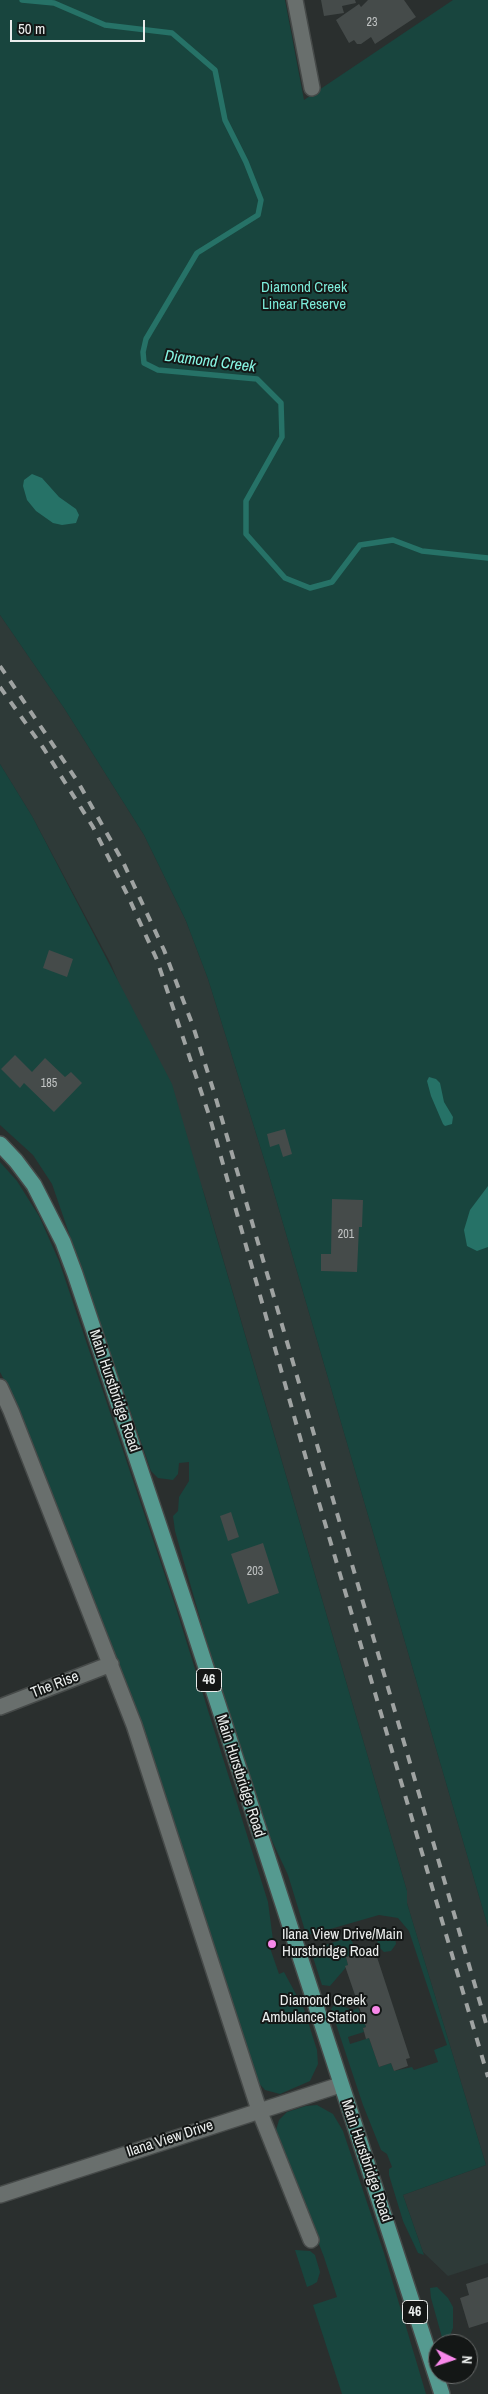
<!DOCTYPE html>
<style>
body{margin:0}
#map{position:relative;width:488px;height:2394px;overflow:hidden;background:#2a2f2e;font-family:"Archivo Narrow",sans-serif}
canvas{display:block}
.north{position:absolute;left:428px;top:2334px;width:50px;height:50px;box-sizing:border-box;background:#141716;border:1px solid #6a6d6c;border-radius:50%;rotate:94deg;font-size:14px;font-weight:700;line-height:20px;text-align:center;color:#eaedec}
.north::after{content:'';display:block;margin:auto;width:18px;height:22px;background:#f888ea;clip-path:polygon(50% 0,100% 100%,50% 72%,0 100%)}
.scale{position:absolute;left:10px;top:20px;width:135px;height:22px;box-sizing:border-box;border:2px solid #eaedec;border-top:0;padding-left:6px;font-size:15px;line-height:18px;white-space:nowrap;color:#eaedec;-webkit-text-stroke:4px #141716;paint-order:stroke}
</style>
<div id="map">
<canvas width="488" height="2394"></canvas>
<div class="north">N</div>
<div class="scale">50 m</div>
</div>
<script>
const ctx = document.querySelector('canvas').getContext('2d');
ctx.lineJoin = 'round';
function fill(path, color) { ctx.fillStyle = color; ctx.fill(path, 'evenodd'); }
const shape = rows => new Path2D(rows.map(r => 'M' + r).join(''));
function trace(path, color, width, dash) { ctx.strokeStyle = color; ctx.lineWidth = width; ctx.lineCap = dash ? 'butt' : 'round'; ctx.setLineDash(dash || []); ctx.stroke(path); }
function label(font, color, halo, rows, align = 'center') {
  ctx.font = font + ' "Archivo Narrow",sans-serif'; ctx.lineWidth = 4; ctx.setLineDash([]); ctx.textBaseline = 'middle'; ctx.strokeStyle = halo; ctx.fillStyle = color; for (const [text, x, y, turn = 0] of rows) {
    ctx.save(); ctx.translate(x, y); ctx.rotate((+turn || 0) * Math.PI / 180); ctx.textAlign = isNaN(turn) ? turn : align; if (halo) ctx.strokeText(text, 0, 0); ctx.fillText(text, 0, 0); ctx.restore();
  }
}
fill(shape([
 [0,615,64,708,144,835,186,921,208,979,268,1172,488,1927,488,2263,448,2276,423,2252,403,2195,486,2165,407,1903,407,1891,204,1193,111,964,32,816,0,764]
]), '#2e3a38');
fill(shape([
 [0,0,285,0,304,100,453,0,488,0,488,1927,268,1172,208,979,186,921,144,835,64,708,0,615],
 [0,764,32,816,172,1084,407,1891,407,1903,486,2165,403,2195,424,2255,418,2253,403,2221,389,2175,389,2169,392,2167,387,2154,381,2150,363,2105,331,2009,335,2004,353,2010,358,2008,366,2027,363,2028,364,2032,348,2037,350,2044,369,2038,379,2067,391,2063,394,2071,412,2067,414,2070,438,2062,434,2050,447,2045,409,1931,398,1918,379,1915,313,1934,306,1934,288,1875,267,1830,214,1667,175,1531,173,1516,178,1511,179,1497,189,1481,189,1462,179,1463,178,1474,173,1480,158,1478,151,1471,52,1184,33,1155,0,1125],
 [0,1162,17,1181,39,1216,59,1261,175,1605,268,1902,273,1940,268,1942,279,1974,284,1972,304,2009,317,2050,318,2064,310,2081,280,2094,265,2090,256,2080,141,1724,47,1481,14,1399,0,1372],
 [379,1928,389,1929,395,1935,396,1944,391,1951,384,1952,379,1947,374,1930],
 [348,1938,352,1941,356,1954,346,1957,348,1965,330,1986,322,1985,311,1951,318,1947],
 [317,2105,333,2114,343,2131,384,2253,426,2394,342,2394,313,2305,337,2297,324,2257,278,2139,276,2130,279,2120,287,2112,306,2106],
 [295,2250,310,2251,315,2255,320,2272,317,2282,312,2285,307,2287],
 [437,2287,448,2298,453,2307,453,2328,447,2343,443,2341,431,2298,430,2288]
]), '#18453e');
fill(shape([
 [32,474,42,478,59,497,76,509,79,515,76,523,62,525,53,523,36,511,27,500,23,486,24,480],
 [429,1077,436,1079,440,1083,444,1102,453,1117,452,1124,445,1126,443,1124,431,1096,427,1081],
 [488,1186,488,1247,477,1251,467,1246,464,1230,470,1210]
]), '#267267');
trace(shape([
 [22,0,54,3,105,25,172,33,215,70,225,120,246,162,261,200,258,215,197,253,146,339,143,352,144,363,158,370,257,379,281,403,282,437,246,501,246,534,285,578,310,588,332,582,360,545,393,540,422,551,488,558]
]), '#267267', 5.5);
fill(shape([
 [321,0,355,0,356,3,342,6,344,13,324,16],
 [368,0,404,0,416,17,375,44,371,37,361,44,357,44,354,40,349,43,336,20,359,4,361,7],
 [49,950,73,959,67,977,43,968],
 [15,1055,32,1072,45,1058,65,1077,71,1072,82,1083,54,1112,24,1083,20,1088,1,1069],
 [285,1129,292,1154,283,1157,279,1144,270,1147,267,1134],
 [332,1199,363,1200,362,1227,359,1227,357,1272,321,1271,321,1254,331,1254],
 [231,1512,239,1537,228,1541,220,1516],
 [263,1543,279,1593,248,1604,231,1554],
 [370,1949,373,1958,377,1957,410,2058,406,2059,408,2066,394,2071,391,2063,379,2067,369,2038,366,2039,363,2028,366,2027,345,1966,348,1965,346,1957],
 [488,2277,488,2322,469,2328,460,2298,469,2295,466,2284]
]), '#454b4a');
const street = shape([
 [295,0,312,88],
 [0,1387,11,1411,134,1725,259,2110,311,2240],
 [0,1707,111,1664],
 [0,2195,340,2085]
]);
const primary = shape([
 [0,1144,16,1161,34,1185,63,1242,75,1274,189,1615,442,2394]
]);
trace(street, '#464a49', 18);
trace(primary, '#464a49', 18);
trace(street, '#696f6d', 15);
trace(primary, '#559a90', 15);
trace(shape([
 [0,666,78,782,123,862,164,950,193,1026,214,1092,488,2030],
 [0,687,44,749,93,827,127,894,157,960,210,1118,307,1462,488,2077]
]), '#9fa3a2', 4, [9, 9]);
for (const [x, y, r, color] of [
 [272,1944,5,"#f888ea"],
 [376,2010,5,"#f888ea"]
]) { const dot = new Path2D(); dot.arc(x, y, r, 0, 2 * Math.PI); ctx.fillStyle = color; ctx.fill(dot); trace(dot, '#141716', 2); }
label('12px', '#c1c4c4', null, [
 ["23",372,23],
 ["185",49,1084],
 ["201",346,1235],
 ["203",255,1572]
]);
for (const [x, y, w] of [
 [209,1680,25],
 [415,2312,25]
]) { const box = new Path2D(); box.roundRect(x - w / 2, y - 11.5, w, 23, 4); ctx.fillStyle = '#141716'; ctx.fill(box); trace(box, '#eaedec', 1); }
label('bold 14px', '#eaedec', null, [
 ["46",209,1680],
 ["46",415,2312]
]);
label('15px', '#7cebd9', '#141716', [
 ["Diamond Creek",304,288],
 ["Linear Reserve",304,305]
]);
label('15px', '#eaedec', '#141716', [
 ["Main Hurstbridge Road",114,1391,71],
 ["The Rise",55,1685,-21],
 ["Main Hurstbridge Road",240,1776,72],
 ["Ilana View Drive",170,2139,-18],
 ["Main Hurstbridge Road",366,2161,71]
]);
label('15px', '#eaedec', '#141716', [
 ["Ilana View Drive/Main",282,1935],
 ["Hurstbridge Road",282,1952],
 ["Diamond Creek",366,2001,"right"],
 ["Ambulance Station",366,2018,"right"]
], 'left');
label('italic 16px', '#87f6e4', '#141716', [
 ["Diamond Creek",210,362,7]
]);
</script>
